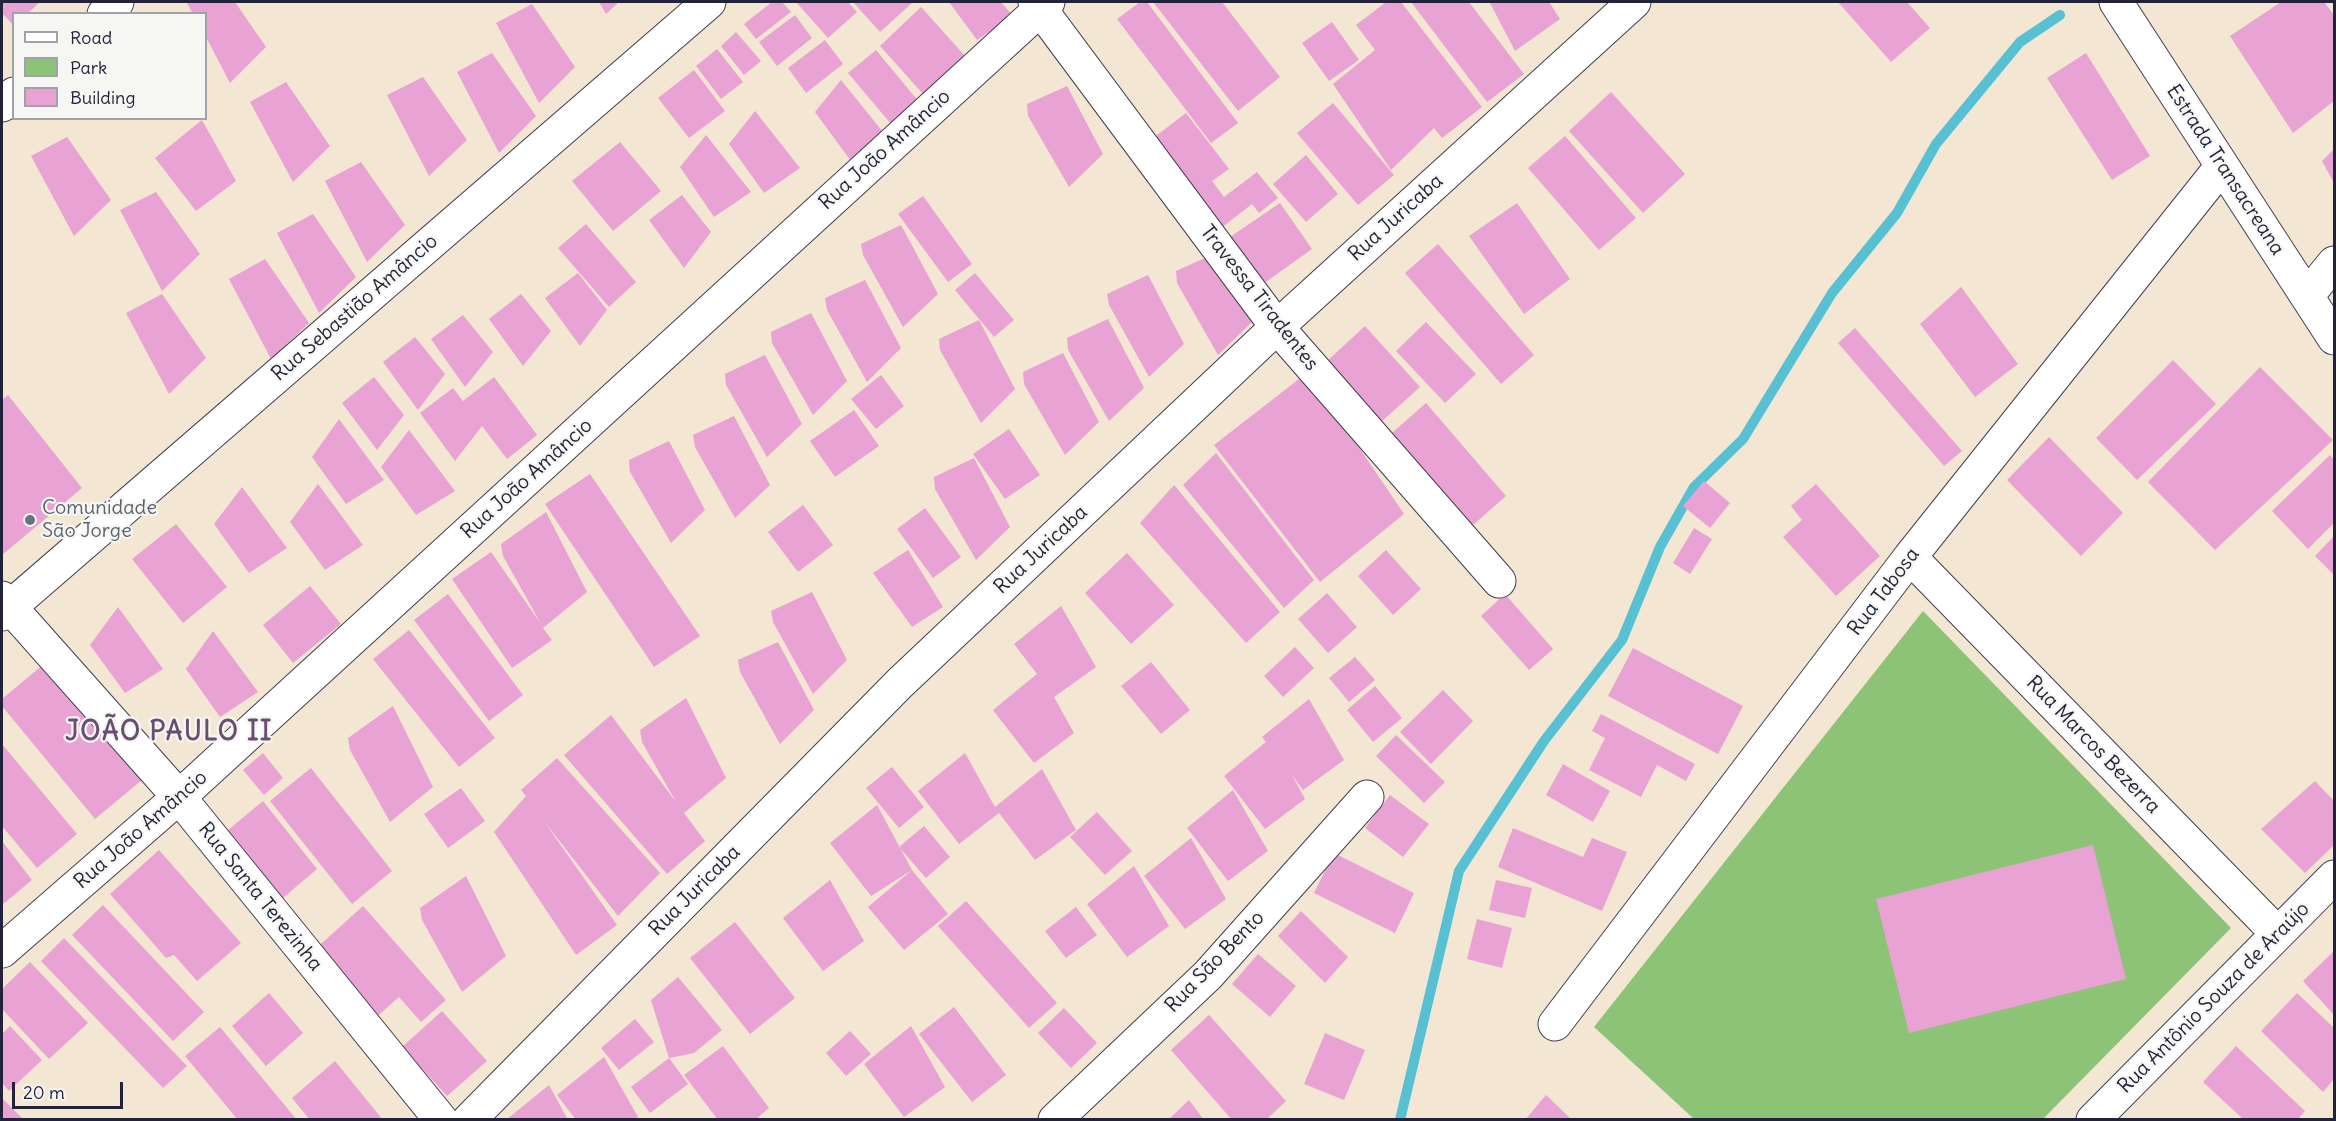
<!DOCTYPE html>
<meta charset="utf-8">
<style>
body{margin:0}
#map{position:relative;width:2336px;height:1121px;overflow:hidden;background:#f3e6d2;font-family:Delius,sans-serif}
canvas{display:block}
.frame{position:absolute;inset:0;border:3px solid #22223b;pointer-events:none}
.legend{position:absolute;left:12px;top:12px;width:195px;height:108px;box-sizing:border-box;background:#f6f6f2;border:2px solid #a1a1a9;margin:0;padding:8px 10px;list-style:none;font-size:18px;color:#22223b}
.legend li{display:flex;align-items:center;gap:12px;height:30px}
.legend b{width:30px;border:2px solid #a1a1a9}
.scale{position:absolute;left:12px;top:1082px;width:111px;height:27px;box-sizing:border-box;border:3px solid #22223b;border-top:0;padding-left:8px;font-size:18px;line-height:21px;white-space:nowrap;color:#22223b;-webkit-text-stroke:4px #f6f6f2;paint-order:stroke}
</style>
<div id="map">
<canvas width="2336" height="1121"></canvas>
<div class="frame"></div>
<ul class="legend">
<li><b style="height:8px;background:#fff"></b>Road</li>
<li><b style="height:16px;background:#8cc377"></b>Park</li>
<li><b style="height:16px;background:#e9a2d4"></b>Building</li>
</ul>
<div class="scale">20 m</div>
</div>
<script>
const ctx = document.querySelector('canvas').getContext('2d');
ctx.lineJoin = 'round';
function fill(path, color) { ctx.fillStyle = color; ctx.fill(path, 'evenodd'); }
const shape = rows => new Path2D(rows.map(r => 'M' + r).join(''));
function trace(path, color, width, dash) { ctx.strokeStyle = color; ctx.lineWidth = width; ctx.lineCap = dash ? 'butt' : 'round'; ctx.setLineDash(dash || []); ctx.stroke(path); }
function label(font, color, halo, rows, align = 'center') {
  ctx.font = font + ' Delius,sans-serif'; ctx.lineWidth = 4.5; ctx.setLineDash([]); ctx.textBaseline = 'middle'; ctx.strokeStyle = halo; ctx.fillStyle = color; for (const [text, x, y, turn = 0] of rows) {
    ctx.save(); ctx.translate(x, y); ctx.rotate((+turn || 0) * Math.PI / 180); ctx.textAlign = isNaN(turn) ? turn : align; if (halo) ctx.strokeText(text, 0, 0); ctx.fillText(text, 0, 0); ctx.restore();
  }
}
fill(shape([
 [1923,611,2231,928,2043,1119,1694,1119,1594,1027]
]), '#8cc377');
trace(shape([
 [1400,1120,1459,871,1544,741,1622,640,1660,547,1694,487,1743,439,1832,293,1897,213,1936,144,2020,42,2060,15]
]), '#57c1d3', 10);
fill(shape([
 [2,2,40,2,27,14,14,14,14,26,2,13],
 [190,2,235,2,266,47,230,83,206,37,206,14,193,14,187,3],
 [599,2,619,2,606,14],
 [772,2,782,2,791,12,756,39,744,24],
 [796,2,848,2,857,12,828,38],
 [853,2,911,2,912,3,880,32],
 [949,2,1001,2,1013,16,977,40],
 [1140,2,1147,2,1238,123,1211,143,1117,19],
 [1153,2,1222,2,1280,77,1238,111],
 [1386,2,1401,2,1482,107,1442,138,1434,128,1391,170,1333,84,1375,50,1356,25],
 [1411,2,1469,2,1524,74,1487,102],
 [1493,2,1549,2,1560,19,1515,51,1490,3],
 [1838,2,1907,2,1930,28,1891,62],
 [2281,2,2324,2,2334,15,2334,101,2293,133,2230,36],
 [532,4,575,67,539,103,496,23],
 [921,7,974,66,932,104,880,46],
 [795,15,812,38,777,66,759,42],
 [1332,22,1359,60,1329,81,1302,43],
 [736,32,761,61,744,75,721,46],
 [825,40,843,64,806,93,788,68],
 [717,49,743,82,721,99,696,66],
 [876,50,924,108,897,131,848,73],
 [492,53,536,116,499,153,457,72],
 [2086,53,2150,156,2112,180,2047,78],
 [694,70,725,111,689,138,658,98],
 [423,77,467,140,429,176,387,95],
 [841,80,887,137,851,161,815,112],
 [286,82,330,146,293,182,250,102],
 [1067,86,1103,154,1069,187,1028,116,1027,104],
 [1611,92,1685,174,1643,213,1569,131],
 [1333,103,1394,175,1358,205,1297,133],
 [755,111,800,168,764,193,729,144],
 [1186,113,1229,169,1212,181,1224,197,1257,172,1278,198,1259,213,1252,204,1220,229,1152,139],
 [202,120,236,181,196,211,155,158],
 [706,135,751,192,714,217,680,167],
 [1565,136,1636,218,1599,250,1528,168],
 [67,137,111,200,74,236,31,156],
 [620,142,661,191,613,231,572,181],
 [2334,149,2334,183,2322,161],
 [1306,155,1338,194,1306,222,1273,184],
 [361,162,405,225,367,262,325,181],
 [156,192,200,254,162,291,120,210],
 [682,195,711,232,684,268,649,220],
 [923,196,972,264,948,282,898,214],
 [1280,203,1312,249,1263,284,1230,237],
 [1517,203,1570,279,1524,314,1469,236],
 [313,214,356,277,319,313,277,233],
 [586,224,636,282,609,307,558,248],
 [901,225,938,294,903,327,863,255,861,244],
 [1438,244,1534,355,1501,384,1405,273],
 [1216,253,1252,322,1218,355,1177,283,1176,271],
 [265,259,309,323,271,359,229,279],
 [578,273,607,310,580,346,545,298],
 [975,273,1014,320,994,337,955,290],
 [1148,275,1184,344,1149,377,1109,305,1107,294],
 [865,280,901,348,867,382,827,310,825,298],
 [1961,287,2018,364,1975,397,1920,324],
 [162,294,206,358,169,394,126,313],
 [521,294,551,331,523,366,489,319],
 [811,313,847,381,813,415,772,343,771,332],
 [463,315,493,352,465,387,431,339],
 [1108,319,1144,388,1109,421,1068,350,1067,338],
 [979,320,1015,389,981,423,940,350,939,339],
 [1426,322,1476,374,1445,403,1396,351],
 [1365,326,1420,387,1380,423,1325,363],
 [1855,328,1962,451,1944,466,1838,343],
 [415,337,445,374,418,410,383,362],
 [1063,353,1099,422,1065,455,1024,384,1023,372],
 [765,355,802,424,767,457,726,385,725,374],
 [2173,360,2216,404,2137,480,2096,438],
 [2260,367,2333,440,2215,550,2148,482],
 [1308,372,1404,514,1320,582,1214,445],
 [881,375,904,406,876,429,851,399],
 [374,377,404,415,377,450,342,403],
 [494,377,537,435,507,459,482,426,455,461,420,413,453,388,463,401],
 [8,395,82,488,2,555,2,400],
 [1426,403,1506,496,1464,533,1384,440],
 [854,410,879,446,835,477,810,441],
 [734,416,770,485,735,518,695,447,693,435],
 [339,419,384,480,346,504,312,457],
 [1009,429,1040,475,1005,499,973,454],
 [409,430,455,491,416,515,381,467],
 [2049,437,2123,513,2081,556,2007,480],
 [669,441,705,510,671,543,630,472,629,460],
 [1216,453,1314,580,1284,608,1183,485],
 [2330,455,2334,460,2334,523,2308,549,2272,511],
 [974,458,1010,527,976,560,935,489,934,477],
 [590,474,700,636,654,667,545,504],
 [1704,481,1730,503,1710,528,1683,506],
 [318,484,363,545,325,570,290,522],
 [1816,484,1880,556,1836,596,1783,537,1802,520,1791,506],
 [1174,485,1280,612,1246,643,1140,523],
 [242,487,287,548,249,573,214,524],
 [803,505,833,545,798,572,768,532],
 [925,508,961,557,933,578,897,529],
 [546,512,587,592,543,628,552,640,512,668,452,579,491,552,541,624,503,556,501,544],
 [176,524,227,587,183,623,132,559],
 [1694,528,1712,539,1690,574,1673,563],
 [2334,536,2334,575,2315,556],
 [908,550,943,607,912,627,873,573],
 [1386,550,1421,589,1393,615,1358,576],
 [1127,553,1174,605,1131,644,1085,593],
 [310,586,341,624,293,663,263,625],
 [812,592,847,660,813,694,773,622,771,611],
 [1327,593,1357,627,1328,653,1298,619],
 [448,594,523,695,489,721,414,620],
 [1505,594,1553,649,1529,670,1481,616],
 [1061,606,1096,667,1054,697,1074,733,1034,763,993,710,1037,674,1014,644],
 [118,607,163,669,125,693,90,645],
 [409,630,495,738,459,767,373,659],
 [213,631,258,692,220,717,186,669],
 [778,642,814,710,780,744,740,672,738,660],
 [1295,647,1314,668,1283,697,1264,676],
 [1633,648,1743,706,1718,754,1608,696],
 [1355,657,1375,680,1349,702,1329,678],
 [1151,662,1190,710,1161,734,1121,686],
 [45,663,142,780,95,819,2,706,2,699],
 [1375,686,1402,718,1373,742,1347,710],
 [1443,690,1473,721,1431,764,1400,732],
 [686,698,726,778,684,813,705,841,667,874,564,755,611,715,676,802,642,742,640,730],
 [1309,699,1344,760,1303,790,1292,775,1305,799,1265,829,1224,776,1266,742,1262,737],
 [393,706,433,787,390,822,350,750,348,738],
 [1601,714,1695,764,1686,781,1657,765,1641,797,1589,770,1605,738,1592,731],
 [1396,735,1445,782,1424,803,1376,756],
 [2,744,77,834,37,868,2,826],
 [263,753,283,778,264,795,243,770],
 [965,753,995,807,1042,769,1076,830,1035,860,999,813,959,844,918,791],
 [557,758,660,873,618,916,543,820,617,925,576,955,494,832,526,796,521,790],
 [1563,764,1610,791,1593,822,1546,795],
 [892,767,924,807,899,828,866,788],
 [311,768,392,871,352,904,270,801],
 [2315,781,2334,801,2334,845,2305,873,2261,829],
 [461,788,485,821,448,848,424,814],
 [1233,790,1268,851,1228,881,1187,828],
 [1390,795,1429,824,1403,857,1365,828],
 [263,801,317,869,277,903,221,836],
 [877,805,912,870,871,896,830,843],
 [1097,812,1132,851,1105,875,1070,837],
 [924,826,950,857,926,878,899,847],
 [1513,828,1583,857,1592,838,1627,852,1602,911,1498,867],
 [1191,838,1226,899,1185,929,1144,876],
 [2,841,32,880,2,905],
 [2093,845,2126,979,1909,1033,1876,899],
 [159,850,241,943,197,981,174,955,166,958,110,894],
 [1334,853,1414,893,1395,933,1314,893],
 [1134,866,1169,926,1127,957,1087,904],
 [912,870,948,914,904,950,868,907],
 [466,876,506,956,462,992,422,920,420,908],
 [830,880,864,941,823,971,783,918],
 [1496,880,1532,888,1525,918,1489,910],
 [966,901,1057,1003,1029,1028,938,926],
 [103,905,204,1012,173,1041,72,935],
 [363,906,446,1000,421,1022,399,997,373,1020,312,952],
 [1076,907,1097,935,1066,958,1045,931],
 [1301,911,1348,957,1325,983,1278,936],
 [1477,919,1512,928,1502,968,1467,959],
 [735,922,795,998,750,1034,690,958],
 [64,938,187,1066,163,1088,41,961],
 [2334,951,2334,1015,2303,981],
 [1258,954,1296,986,1270,1017,1232,984],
 [30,962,88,1023,49,1059,2,1009,2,989],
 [678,977,722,1030,694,1053,669,1058,688,1084,650,1113,631,1087,669,1058,651,1000],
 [269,993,303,1033,266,1066,232,1026],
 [2297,993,2334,1028,2334,1079,2323,1092,2261,1031],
 [954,1007,1006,1075,972,1102,919,1034],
 [1064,1008,1097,1043,1071,1068,1038,1033],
 [442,1011,487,1061,447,1096,402,1047],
 [1209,1015,1286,1101,1266,1120,1232,1120,1171,1050],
 [635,1019,654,1042,619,1070,601,1048],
 [10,1026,42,1060,9,1091,2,1083,2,1034],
 [911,1026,945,1087,904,1117,864,1064],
 [220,1027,297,1120,238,1120,185,1056],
 [850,1031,871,1054,846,1076,826,1053],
 [1325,1033,1365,1050,1344,1100,1304,1084],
 [723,1046,769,1108,755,1120,718,1120,684,1075],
 [2236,1046,2305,1111,2297,1120,2244,1120,2203,1082],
 [604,1057,638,1117,636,1120,576,1120,557,1095],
 [335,1061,383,1120,310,1120,292,1098],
 [549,1085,568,1120,506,1120],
 [1546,1095,1572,1120,1525,1120],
 [2,1098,24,1120,2,1120],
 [1189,1100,1204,1120,1168,1120]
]), '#e9a2d4');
const minor = shape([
 [1035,2,1277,327,1499,581],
 [2116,2,2334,338],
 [104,14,117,2],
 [2,105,14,94],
 [2307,296,2334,263],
 [1910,557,2277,933],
 [2,598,179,797,441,1120],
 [2,614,709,2],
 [2,951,179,797,1048,2],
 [1555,1024,1910,557,2222,166],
 [469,1120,900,683,1277,327,1634,2],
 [1055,1120,1208,975,1367,797],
 [2093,1120,2334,877]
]);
trace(minor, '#413f52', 35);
trace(minor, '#fff', 33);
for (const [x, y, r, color] of [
 [30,520,6,"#6b7280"]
]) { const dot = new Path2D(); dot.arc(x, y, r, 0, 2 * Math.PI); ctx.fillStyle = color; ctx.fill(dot); trace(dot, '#f6f6f2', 2); }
label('20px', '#22223b', '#f6f6f2', [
 ["Rua João Amâncio",885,150,-42],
 ["Estrada Transacreana",2225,170,57],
 ["Rua Juricaba",1396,218,-42],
 ["Travessa Tiradentes",1259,298,52],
 ["Rua Sebastião Amâncio",355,308,-41],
 ["Rua João Amâncio",527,479,-42],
 ["Rua Juricaba",1041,550,-43],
 ["Rua Tabosa",1884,592,-53],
 ["Rua Marcos Bezerra",2093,745,46],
 ["Rua João Amâncio",141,830,-41],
 ["Rua Juricaba",695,891,-45],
 ["Rua Santa Terezinha",260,897,51],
 ["Rua São Bento",1215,962,-46],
 ["Rua Antônio Souza de Araújo",2214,998,-45]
]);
label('20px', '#5b616d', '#f6f6f2', [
 ["Comunidade",42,508],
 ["São Jorge",42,531]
], 'left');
ctx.letterSpacing = '1.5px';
label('bold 26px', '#684f71', '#f6f6f2', [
 ["JOÃO PAULO II",169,733]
]);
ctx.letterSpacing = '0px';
</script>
